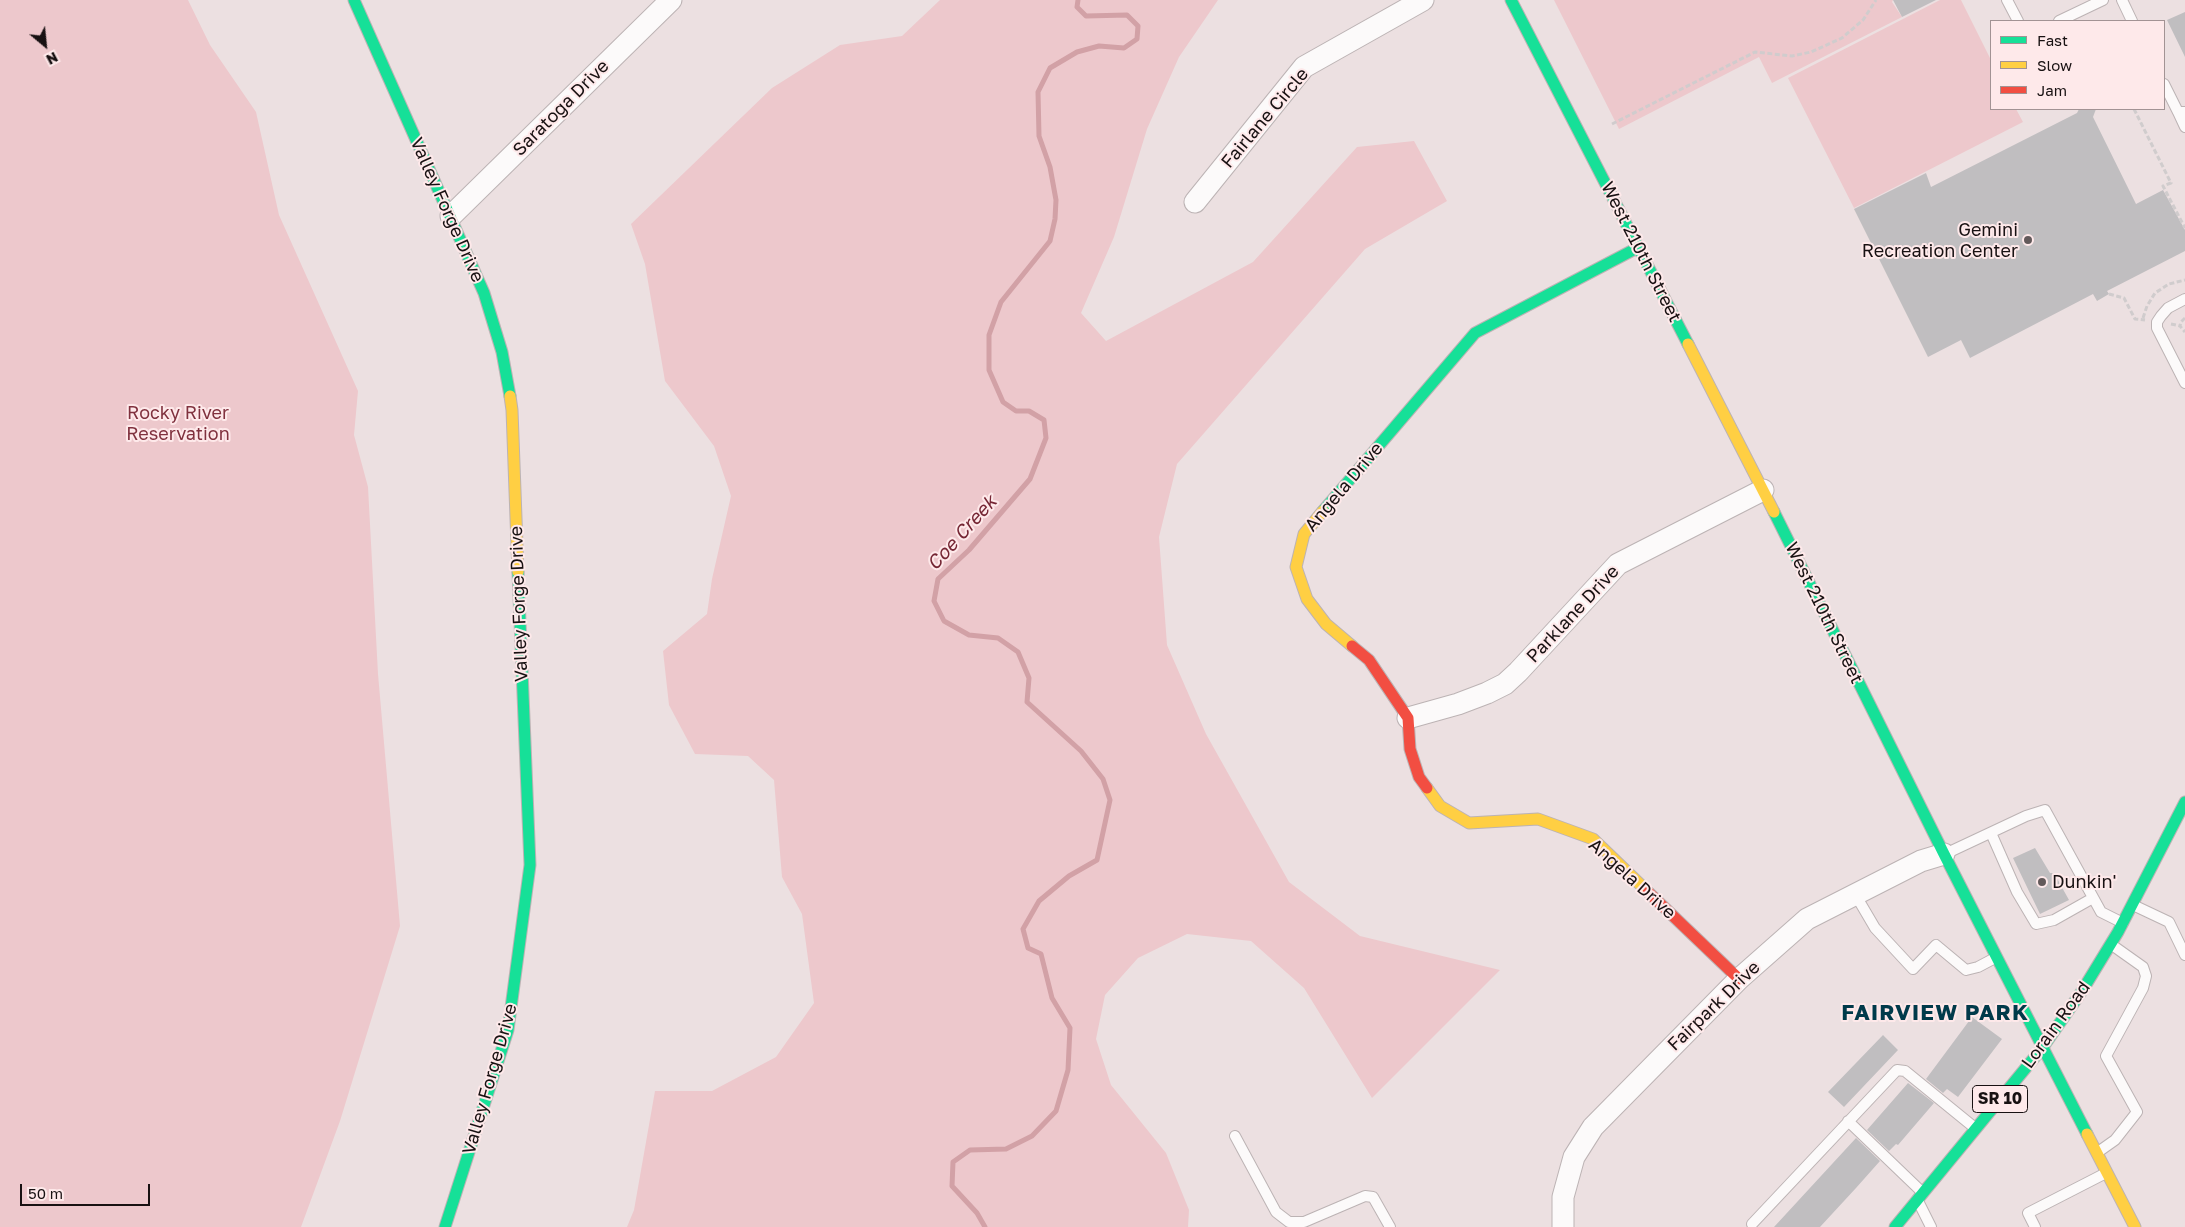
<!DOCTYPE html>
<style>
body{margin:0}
#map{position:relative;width:2185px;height:1227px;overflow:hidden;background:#ece0e1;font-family:"Golos Text",sans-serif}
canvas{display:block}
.legend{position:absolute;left:1990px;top:20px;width:175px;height:90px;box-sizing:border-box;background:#fee9ea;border:1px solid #a29394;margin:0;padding:6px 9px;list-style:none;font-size:15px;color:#181112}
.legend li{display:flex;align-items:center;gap:10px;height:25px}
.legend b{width:25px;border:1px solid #a29394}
.north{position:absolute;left:20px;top:20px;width:50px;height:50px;-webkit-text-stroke:4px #fee9ea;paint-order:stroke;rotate:152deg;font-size:14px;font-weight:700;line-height:20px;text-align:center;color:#181112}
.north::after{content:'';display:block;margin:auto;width:18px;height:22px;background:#181112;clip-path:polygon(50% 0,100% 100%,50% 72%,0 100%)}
.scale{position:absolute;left:20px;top:1184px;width:130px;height:22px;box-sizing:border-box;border:2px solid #181112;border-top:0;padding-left:6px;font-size:15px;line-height:18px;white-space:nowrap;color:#181112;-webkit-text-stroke:4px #fee9ea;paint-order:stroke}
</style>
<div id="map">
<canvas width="2185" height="1227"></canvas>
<ul class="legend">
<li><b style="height:6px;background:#16e098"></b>Fast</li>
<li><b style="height:6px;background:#ffcf43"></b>Slow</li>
<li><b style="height:6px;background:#f24e42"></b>Jam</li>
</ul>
<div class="north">N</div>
<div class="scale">50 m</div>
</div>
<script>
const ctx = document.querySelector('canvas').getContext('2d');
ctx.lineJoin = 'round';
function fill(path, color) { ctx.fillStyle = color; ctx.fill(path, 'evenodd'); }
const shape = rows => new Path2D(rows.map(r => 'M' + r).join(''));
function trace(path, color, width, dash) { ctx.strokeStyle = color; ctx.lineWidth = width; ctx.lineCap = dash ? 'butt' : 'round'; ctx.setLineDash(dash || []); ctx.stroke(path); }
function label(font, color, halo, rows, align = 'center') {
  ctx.font = font + ' "Golos Text",sans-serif'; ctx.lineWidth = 4; ctx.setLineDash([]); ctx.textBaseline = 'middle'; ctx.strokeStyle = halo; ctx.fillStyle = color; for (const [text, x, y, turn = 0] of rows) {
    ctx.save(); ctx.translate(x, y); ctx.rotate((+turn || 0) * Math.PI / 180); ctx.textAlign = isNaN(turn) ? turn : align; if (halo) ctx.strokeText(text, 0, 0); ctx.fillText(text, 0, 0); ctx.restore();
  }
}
fill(shape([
 [0,0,188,0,210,45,256,112,279,215,358,391,354,435,368,487,378,674,400,926,340,1121,301,1227,0,1227],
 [940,0,1218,0,1179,57,1147,129,1114,237,1081,313,1106,341,1253,262,1357,147,1414,141,1447,201,1365,249,1177,464,1159,537,1167,645,1206,734,1289,882,1360,936,1500,970,1372,1098,1304,988,1251,941,1187,934,1138,958,1105,995,1096,1039,1111,1085,1166,1153,1189,1210,1188,1227,627,1227,634,1210,655,1091,712,1091,776,1057,814,1003,802,914,782,877,774,780,748,756,695,754,669,705,663,651,707,614,712,579,731,496,714,446,665,381,645,264,631,224,772,88,840,45,902,36],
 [1554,0,1893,0,1892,2,1902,17,1772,83,1759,57,1619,129],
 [1940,0,1961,0,1991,60,1991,109,2016,109,2023,122,1854,208,1788,78]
]), '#edc8cc');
trace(shape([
 [985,1227,977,1213,952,1186,953,1162,970,1150,1006,1149,1032,1136,1056,1111,1068,1070,1070,1028,1052,998,1041,954,1028,948,1023,929,1039,901,1069,876,1097,860,1110,800,1103,779,1081,751,1027,702,1029,678,1018,652,998,638,969,635,944,621,934,601,938,579,969,550,1030,479,1046,438,1044,420,1029,411,1016,411,1003,402,989,370,989,335,1001,302,1050,241,1055,219,1056,200,1050,167,1039,136,1038,92,1050,68,1077,52,1099,46,1124,48,1137,39,1138,26,1127,15,1086,16,1077,7,1078,0]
]), '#d2a1a6', 5);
fill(shape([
 [1893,0,1936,0,1902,17],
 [2185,12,2185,57,2167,20],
 [2079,109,2096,109,2093,117,2136,204,2163,190,2185,230,2185,251,2107,291,2109,294,2097,301,2093,294,1970,358,1961,340,1928,357,1854,209,1926,173,1931,187,2077,113],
 [2035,848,2050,873,2054,873,2069,900,2040,914,2013,858],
 [1972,1017,2002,1039,1958,1097,1947,1089,1943,1093,1926,1079],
 [1883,1035,1898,1050,1844,1107,1828,1092],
 [1908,1083,1934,1103,1898,1145,1896,1144,1889,1151,1867,1130],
 [1856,1138,1880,1161,1856,1188,1820,1227,1774,1227]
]), '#c0bec0');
const lane = shape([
 [2007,0,2018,21],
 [2122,0,2132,21],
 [2059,21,2103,0],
 [2164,84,2178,112,2185,112],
 [2178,112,2185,127],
 [2185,299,2168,308,2161,316,2157,322,2157,328,2185,383],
 [1991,833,2017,892,2036,924,2054,920,2093,898],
 [1945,854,2026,816,2045,810,2101,912,2123,923],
 [1855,894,1875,928,1913,969,1936,945,1966,970,1978,967,1995,958],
 [2133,905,2169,922,2185,955],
 [1848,1121,1923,1193],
 [1235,1136,1276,1212,1289,1222,1304,1222,1365,1196,1373,1197,1390,1227],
 [2098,1152,2115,1140,2137,1112,2106,1056,2143,988,2146,976,2143,967,2112,945],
 [1919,1203,1931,1227],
 [1752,1224,1897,1070,1905,1071,1975,1128],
 [2035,1227,2028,1213,2106,1173]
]);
const street = shape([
 [1195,202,1304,67,1423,0],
 [451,216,671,0],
 [1408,718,1458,704,1487,693,1505,684,1518,672,1618,564,1763,490],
 [1563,1227,1563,1197,1574,1157,1593,1127,1739,979,1807,919,1921,861,1944,854]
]);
const fast = shape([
 [354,0,484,293,502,352,510,396],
 [1511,0,1688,344],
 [1323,511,1475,333,1639,247],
 [1774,512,1944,854,2087,1134],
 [445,1227,508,1030,530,865,518,572],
 [1895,1227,2043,1047,2082,991,2118,932,2185,802]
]);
const slow = shape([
 [1688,344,1774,512],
 [510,396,512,410,518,572],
 [1323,511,1304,534,1296,567,1307,599,1326,624,1352,646],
 [1427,788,1440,806,1469,823,1538,819,1593,839,1648,892],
 [2087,1134,2135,1227]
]);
const jam = shape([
 [1352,646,1369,660,1408,718,1410,749,1419,777,1427,788],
 [1648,892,1739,979]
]);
trace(lane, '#bcb3b4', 12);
trace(street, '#bcb3b4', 23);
trace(fast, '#bcb3b4', 13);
trace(slow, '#bcb3b4', 13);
trace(jam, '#bcb3b4', 13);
trace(shape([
 [2134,109,2171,183,2163,186,2185,228],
 [1612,124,1755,52,1792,56,1811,52,1842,38,1863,20,1876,0],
 [2109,294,2124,298,2135,319,2145,320],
 [2143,318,2147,306,2155,293,2169,284,2185,280],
 [2185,318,2181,322,2180,326,2185,332],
 [2171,324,2180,326]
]), '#d0cccd', 3, [5, 2.5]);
trace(lane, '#fcfafa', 10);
trace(street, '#fcfafa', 21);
trace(fast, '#16e098', 11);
trace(slow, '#ffcf43', 11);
trace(jam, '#f24e42', 11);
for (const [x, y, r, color] of [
 [2028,240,5,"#62595a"],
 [2042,882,5,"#62595a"]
]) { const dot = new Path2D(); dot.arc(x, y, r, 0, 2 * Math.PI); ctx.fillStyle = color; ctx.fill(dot); trace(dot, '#fee9ea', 2); }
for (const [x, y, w] of [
 [2000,1099,55]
]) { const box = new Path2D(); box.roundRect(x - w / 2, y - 13.5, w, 27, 4); ctx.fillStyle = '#fee9ea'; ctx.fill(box); trace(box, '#181112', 1); }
label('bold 16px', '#181112', null, [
 ["SR 10",2000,1099]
]);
label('18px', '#181112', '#fee9ea', [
 ["Saratoga Drive",561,108,-45],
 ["Fairlane Circle",1265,118,-50],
 ["Valley Forge Drive",447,210,66],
 ["West 210th Street",1641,252,63],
 ["Angela Drive",1344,487,-50],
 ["Valley Forge Drive",519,604,-92],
 ["West 210th Street",1824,613,64],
 ["Parklane Drive",1573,614,-47],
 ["Angela Drive",1632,879,42],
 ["Fairpark Drive",1714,1006,-44],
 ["Lorain Road",2056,1025,-54],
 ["Valley Forge Drive",490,1079,-74]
]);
label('18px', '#181112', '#fee9ea', [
 ["Gemini",2018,230],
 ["Recreation Center",2018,251],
 ["Dunkin'",2052,882,"left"]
], 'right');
label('18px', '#80313e', '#fee9ea', [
 ["Rocky River",178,413],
 ["Reservation",178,434]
]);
label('italic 19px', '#752634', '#fee9ea', [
 ["Coe Creek",962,533,-48]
]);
ctx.letterSpacing = '1px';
label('bold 22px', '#003a4a', '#fee9ea', [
 ["FAIRVIEW PARK",1935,1013]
]);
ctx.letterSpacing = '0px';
</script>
